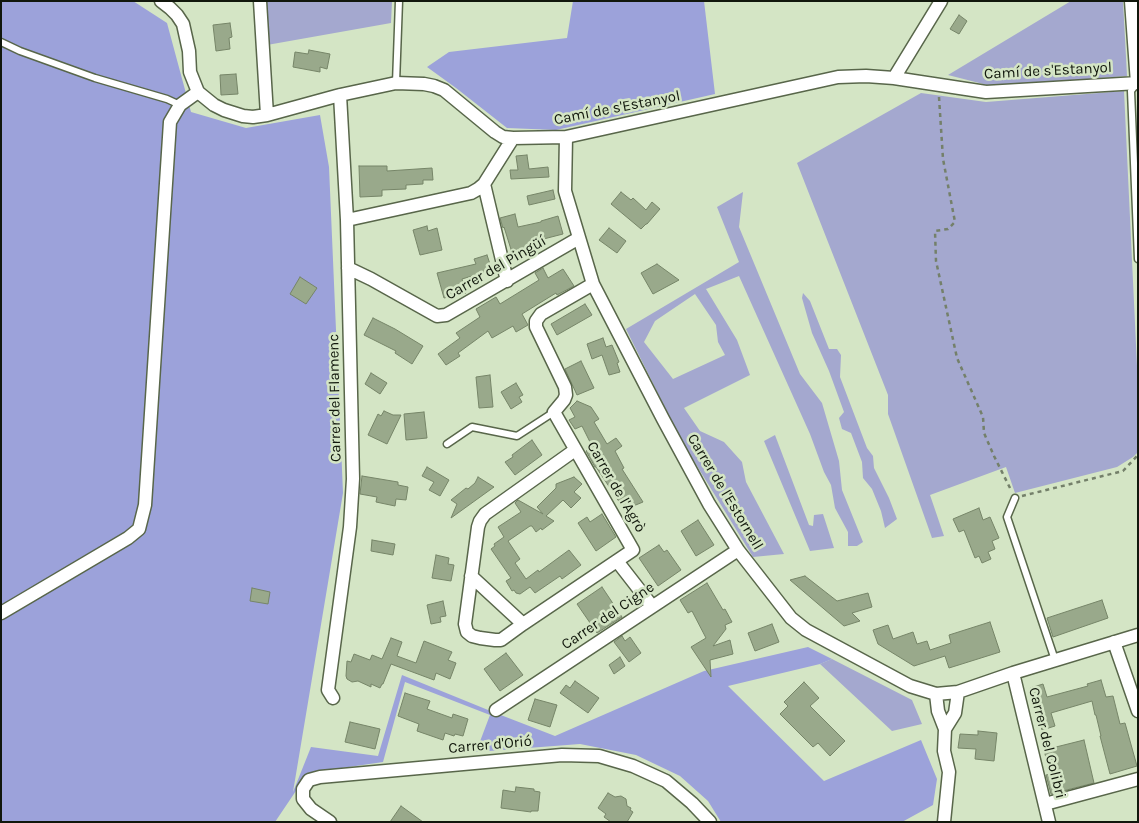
<!DOCTYPE html>
<meta charset="utf-8">
<style>
body{margin:0}
#map{position:relative;width:1139px;height:823px;overflow:hidden;background:#d4e5c5;font-family:Karla,sans-serif}
canvas{display:block}
.frame{position:absolute;inset:0;border:2px solid #11170c;pointer-events:none}
</style>
<div id="map">
<canvas width="1139" height="823"></canvas>
<div class="frame"></div>
</div>
<script>
const ctx = document.querySelector('canvas').getContext('2d');
ctx.lineJoin = 'round';
function fill(path, color) { ctx.fillStyle = color; ctx.fill(path, 'evenodd'); }
const shape = rows => new Path2D(rows.map(r => 'M' + r).join(''));
function trace(path, color, width, dash) { ctx.strokeStyle = color; ctx.lineWidth = width; ctx.lineCap = dash ? 'butt' : 'round'; ctx.setLineDash(dash || []); ctx.stroke(path); }
function label(font, color, halo, rows, align = 'center') {
  ctx.font = font + ' Karla,sans-serif'; ctx.lineWidth = 5; ctx.setLineDash([]); ctx.textBaseline = 'middle'; ctx.strokeStyle = halo; ctx.fillStyle = color; for (const [text, x, y, turn = 0] of rows) {
    ctx.save(); ctx.translate(x, y); ctx.rotate((+turn || 0) * Math.PI / 180); ctx.textAlign = isNaN(turn) ? turn : align; if (halo) ctx.strokeText(text, 0, 0); ctx.fillText(text, 0, 0); ctx.restore();
  }
}
fill(shape([
 [265,1,392,1,391,23,267,45],
 [1071,1,1123,1,1127,76,991,86,948,75],
 [1124,91,1138,387,1138,452,1133,457,1117,467,1015,493,1006,467,930,495,944,536,932,538,888,414,888,395,797,163,921,93,986,102],
 [743,192,739,227,800,374,822,403,839,461,842,490,863,542,857,546,848,546,848,532,835,508,831,485,824,472,810,434,739,276,706,289,737,340,750,375,684,408,700,431,724,442,742,462,746,482,784,554,753,557,681,440,626,329,739,262,717,207],
 [695,294,716,325,718,342,725,355,673,379,644,342,655,321],
 [803,293,810,301,829,349,837,349,841,355,840,377,867,448,873,456,874,468,889,498,897,519,885,528,881,511,872,489,863,478,862,462,851,433,842,429,839,418,844,412,829,371,812,333,802,298],
 [775,435,809,525,813,526,814,515,823,514,834,548,810,551,764,441],
 [832,659,912,700,922,724,892,731,820,664]
]), '#a4a8cf');
fill(shape([
 [1,1,133,1,167,23,191,112,246,128,320,115,329,167,343,493,293,792,311,747,378,756,402,675,493,712,555,736,704,671,808,647,832,659,820,664,728,686,824,781,921,740,937,779,933,805,902,822,721,822,708,801,680,776,636,755,580,744,476,752,490,715,405,682,383,762,308,773,275,822,1,822],
 [573,1,704,1,715,94,556,130,507,128,456,88,427,67,449,52,567,38]
]), '#9ca2da');
const building = shape([
 [959,15,967,21,959,34,950,29,959,15],
 [230,23,232,37,229,38,230,49,216,51,213,25,230,23],
 [309,50,330,54,327,69,320,67,320,72,293,67,295,52,308,54,309,50],
 [236,74,238,94,221,95,220,75,236,74],
 [527,155,529,169,548,167,549,177,511,179,510,170,518,170,516,156,527,155],
 [359,166,387,166,387,171,432,168,433,180,423,180,423,184,406,185,406,189,382,190,382,196,360,197,359,166],
 [553,190,555,199,529,205,527,196,553,190],
 [621,192,631,200,633,198,646,210,652,202,660,209,647,224,646,224,641,229,611,204,621,192],
 [515,214,518,227,541,222,541,221,558,216,563,234,528,243,531,254,514,259,504,227,503,228,500,218,515,214],
 [427,226,428,231,437,228,442,250,420,255,413,230,427,226],
 [609,228,626,241,617,253,599,240,609,228],
 [487,255,492,270,462,279,466,293,444,298,437,273,476,264,474,259,487,255],
 [657,264,679,280,653,294,641,273,657,264],
 [543,268,548,278,563,269,574,286,557,295,556,293,522,314,528,325,516,332,513,326,492,338,488,331,458,353,460,356,446,365,438,354,460,338,456,333,480,317,476,309,496,297,500,304,539,280,535,273,543,268],
 [300,277,317,288,306,304,290,294,300,277],
 [585,304,592,315,557,335,551,324,585,304],
 [373,318,395,329,423,346,412,364,395,353,396,351,364,335,373,318],
 [603,338,606,347,612,345,619,362,617,363,620,372,609,375,602,355,592,359,587,344,603,338],
 [581,361,594,388,577,395,565,369,581,361],
 [371,373,387,383,380,394,365,384,371,373],
 [490,375,493,407,479,408,476,377,490,375],
 [516,383,523,395,519,397,522,402,511,409,501,392,516,383],
 [577,401,591,407,599,419,594,422,607,444,616,438,622,446,615,451,624,468,622,469,643,502,626,509,622,502,620,503,596,467,595,467,586,451,592,446,582,426,575,429,569,420,575,417,570,408,577,401],
 [384,411,393,415,401,415,387,444,368,435,378,414,381,416,384,411],
 [424,412,427,438,406,440,404,414,424,412],
 [532,440,542,455,515,475,505,462,513,457,512,455,532,440],
 [427,467,449,480,440,496,429,490,434,482,422,476,427,467],
 [362,476,398,482,398,485,408,487,406,500,396,499,395,506,376,502,377,497,360,494,362,476],
 [478,477,494,487,451,518,457,504,451,500,466,488,468,489,475,483,478,477],
 [574,477,582,484,574,492,581,498,571,508,563,500,546,516,554,521,542,530,541,528,536,532,532,526,530,526,508,541,520,559,515,563,526,579,538,570,539,572,569,550,581,565,562,579,560,576,535,593,530,587,520,594,516,593,514,590,512,591,506,581,511,578,491,549,495,546,494,544,504,537,498,527,521,512,515,503,518,500,543,514,537,507,556,488,556,484,574,477],
 [979,508,983,520,990,517,999,538,992,541,995,549,988,552,991,559,982,563,979,556,975,558,964,530,959,532,953,519,979,508],
 [602,514,616,537,596,551,578,523,587,517,590,522,602,514],
 [698,520,714,545,696,556,681,531,698,520],
 [372,540,395,544,393,555,371,551,372,540],
 [659,545,664,552,667,550,681,570,658,586,639,558,659,545],
 [436,555,449,558,448,564,454,565,451,581,432,578,436,555],
 [805,576,837,601,868,593,872,607,852,613,860,621,844,626,790,580,805,576],
 [707,583,723,610,725,609,732,622,725,625,726,629,713,646,730,640,733,654,710,660,711,677,691,647,706,638,692,611,688,613,680,600,707,583],
 [602,587,622,617,597,633,577,604,602,587],
 [252,588,270,592,268,604,250,601,252,588],
 [1102,600,1108,618,1053,637,1047,618,1102,600],
 [443,601,446,616,440,617,441,622,431,624,427,605,443,601],
 [990,622,1000,652,949,668,945,656,914,666,878,644,873,630,888,625,893,639,913,632,917,644,927,641,930,650,951,643,949,635,990,622],
 [772,624,779,642,755,651,748,633,772,624],
 [622,636,625,641,630,637,641,653,629,662,614,642,622,636],
 [391,638,402,642,397,656,416,663,424,641,452,652,448,660,456,663,450,679,436,673,434,680,391,664,383,684,382,684,380,688,371,684,371,687,358,681,352,682,347,679,346,676,347,661,351,662,354,654,370,660,372,655,382,659,391,638],
 [506,653,523,675,500,691,484,669,506,653],
 [620,657,625,666,614,674,609,665,620,657],
 [1101,680,1106,697,1113,696,1120,724,1125,723,1137,766,1110,774,1100,736,1101,736,1096,715,1095,715,1092,701,1051,713,1055,726,1042,730,1030,688,1043,684,1047,697,1088,686,1087,684,1101,680],
 [575,681,599,698,588,713,560,693,566,685,570,688,575,681],
 [804,682,819,698,810,706,845,741,830,756,818,743,813,747,780,714,788,706,784,702,804,682],
 [405,693,430,701,427,709,452,718,453,714,468,719,463,736,455,734,454,736,445,733,443,740,417,731,419,724,398,716,405,693],
 [535,699,557,705,550,727,528,720,535,699],
 [350,722,380,729,375,749,345,742,350,722],
 [978,731,997,733,994,761,975,759,976,749,958,748,960,734,978,735,978,731],
 [1084,740,1094,783,1051,794,1046,775,1050,774,1044,750,1084,740],
 [516,787,534,789,534,791,540,792,538,811,531,811,531,812,501,808,503,790,515,792,516,787],
 [608,793,615,797,621,796,626,799,627,806,631,808,630,810,633,812,627,822,611,822,604,817,606,814,598,808,608,793],
 [401,806,423,822,390,822,401,806]
]);
fill(building, '#99a98b');
trace(building, '#768568', 1);
const service = shape([
 [1,42,20,51,95,78,167,99,180,105],
 [396,83,399,1],
 [1137,83,1131,91,1138,259],
 [447,444,472,427,517,436,554,412],
 [1015,498,1007,517,1055,660]
]);
const minor = shape([
 [161,1,170,8,177,15,183,24,189,51,190,72,198,92,214,105,224,110,243,116,253,117,267,115,340,95,396,83,424,84,434,86,444,90,495,132,503,137,513,138,566,137,838,77,866,76,894,78,986,92,1138,83],
 [260,1,267,115],
 [1131,1,1137,83],
 [894,78,941,1],
 [566,137,565,191,593,284,663,419,709,504,738,550,791,618,806,630,910,686,936,694,958,692,1013,673,1138,635],
 [484,184,507,281],
 [347,220,471,193,478,189,484,184,513,138],
 [348,268,371,279,437,316,446,315,579,238],
 [617,561,652,606],
 [471,576,523,624,633,550,554,412,564,400,566,395,565,387,536,327,536,321,541,314,593,284],
 [1,613,128,538,139,529,145,505,170,122,180,105,198,92],
 [523,624,501,640,495,640,480,638,472,636,467,632,465,624,478,527,480,521,485,514,575,450],
 [1114,642,1138,711],
 [1013,673,1049,822],
 [936,694,938,711,945,729,944,751,949,772,944,822],
 [333,698,328,690,350,527,353,479,347,220,340,95],
 [496,710,738,550],
 [945,729,955,713,958,692],
 [1045,804,1138,779],
 [330,822,311,809,303,799,303,789,309,780,320,777,562,755,599,756,633,766,666,781,692,803,710,822]
]);
trace(service, '#58664a', 9);
trace(minor, '#58664a', 15);
trace(shape([
 [939,97,943,159,955,222,948,229,935,231,936,261,957,358,983,417,984,433,994,456,1011,490],
 [1022,496,1123,471,1138,455]
]), '#74806a', 2.5, [4, 4]);
trace(service, '#fff', 6);
trace(minor, '#fff', 12);
label('15px', '#11170c', '#d4e5c5', [
 ["Camí de s'Estanyol",1048,71,-3],
 ["Camí de s'Estanyol",617,108,-11],
 ["Carrer del Pingüí",496,268,-30],
 ["Carrer del Flamenc",335,398,-91],
 ["Carrer de l'Agrò",616,487,60],
 ["Carrer de l'Estornell",725,492,59],
 ["Carrer del Cigne",608,616,-34],
 ["Carrer del Colibri",1047,743,76],
 ["Carrer d'Orió",490,745,-5]
]);
</script>
